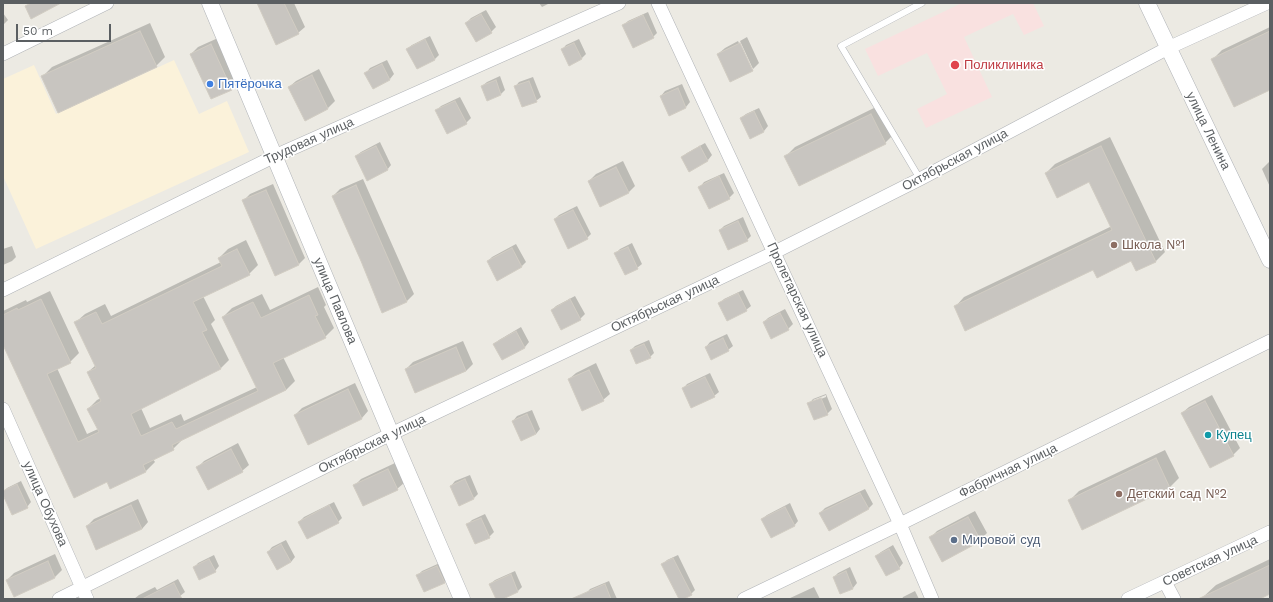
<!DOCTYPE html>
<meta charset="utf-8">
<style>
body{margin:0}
#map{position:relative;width:1273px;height:602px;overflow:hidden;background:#eceae3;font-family:"Work Sans",sans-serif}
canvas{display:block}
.frame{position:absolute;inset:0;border:4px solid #5b5f62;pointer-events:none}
.scale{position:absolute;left:16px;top:24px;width:95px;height:18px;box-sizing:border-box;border:2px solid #5b5f62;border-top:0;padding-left:5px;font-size:12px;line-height:14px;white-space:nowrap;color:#5b5f62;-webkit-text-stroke:3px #fff;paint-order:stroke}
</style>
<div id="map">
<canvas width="1273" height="602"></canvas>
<div class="frame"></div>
<div class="scale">50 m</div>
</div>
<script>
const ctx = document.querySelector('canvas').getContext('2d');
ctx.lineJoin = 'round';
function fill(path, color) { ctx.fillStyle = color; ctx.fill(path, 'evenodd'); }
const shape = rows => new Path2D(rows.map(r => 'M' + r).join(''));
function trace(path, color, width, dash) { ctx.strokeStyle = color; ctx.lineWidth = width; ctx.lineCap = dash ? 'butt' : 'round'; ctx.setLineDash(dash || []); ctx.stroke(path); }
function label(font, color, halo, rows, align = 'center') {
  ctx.font = font + ' "Work Sans",sans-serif'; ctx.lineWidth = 3; ctx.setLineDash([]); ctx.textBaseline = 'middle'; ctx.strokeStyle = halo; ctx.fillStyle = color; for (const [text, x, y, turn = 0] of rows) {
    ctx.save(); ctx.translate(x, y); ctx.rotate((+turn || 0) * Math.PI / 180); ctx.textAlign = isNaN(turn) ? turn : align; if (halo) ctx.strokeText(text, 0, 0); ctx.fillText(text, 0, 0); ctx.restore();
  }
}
fill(shape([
 [174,60,199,114,227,101,249,152,36,249,3,176,3,79,34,65,56,114]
]), '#fbf2da');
fill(shape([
 [962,3,1033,3,1044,26,1024,35,1013,14,964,37,992,97,926,128,917,109,947,94,927,53,878,76,865,49]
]), '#f9e1e0');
fill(shape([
 [258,3,294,3,305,27,298,33],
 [539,3,550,3,542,7],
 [486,10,496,27,491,32,466,23,471,18],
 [648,12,657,33,653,37,624,25,628,21],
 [3,13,8,20,3,25],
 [150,23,165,57,156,66,43,76,52,67],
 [1270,27,1270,89,1213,59,1222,50],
 [430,36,439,55,435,59,417,68,407,49,412,45],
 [747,37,759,63,752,70,718,54,725,48,738,41,751,69,753,69,740,41],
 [218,38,238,82,231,89,191,54,198,47],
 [579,39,586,54,582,58,570,64,562,50,566,45],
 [387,60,394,74,390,79,373,87,366,73,370,68],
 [319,69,335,101,328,108,306,119,289,87,296,81],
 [500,76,505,90,501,94,488,99,482,86,487,82],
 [533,77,541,97,536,101,515,87,519,82],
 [682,84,690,102,686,107,669,114,661,96,665,91],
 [460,97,471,118,466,123,437,110,441,106],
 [880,105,894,134,885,143,786,156,795,147],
 [759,108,768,126,764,131,750,137,741,118,746,114],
 [1110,137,1165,252,1156,261,1137,270,1132,260,1093,268,955,307,964,297,1112,226,1090,181,1046,173,1055,164],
 [380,142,391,165,387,170,356,156,361,152],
 [705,143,712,155,708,160,689,170,682,157,687,153],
 [623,161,635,186,628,193,589,181,596,174],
 [1270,161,1270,187,1262,169],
 [724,173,734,193,729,198,700,187,704,182],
 [363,179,414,294,407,301,383,312,333,196,340,189],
 [273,184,305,258,299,264,243,201,250,194],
 [577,206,591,234,587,238,555,219,559,215],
 [743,217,751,236,747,240,720,230,724,226],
 [246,240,258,265,249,274,203,296,215,320,211,324,229,360,220,369,141,408,150,428,181,414,184,421,257,387,223,317,232,308,262,294,270,310,318,287,326,305,324,307,334,328,325,337,283,357,295,381,286,390,182,439,182,440,173,449,153,459,155,462,146,471,111,487,108,481,74,496,3,342,3,311,26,300,27,302,50,291,79,353,70,362,57,368,87,434,98,429,88,409,97,400,101,398,88,372,96,365,76,322,85,314,105,304,111,316,221,262,219,258,228,249],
 [632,243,642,264,637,268,616,253,620,249],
 [516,244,526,262,522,266,488,261,492,257],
 [12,246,16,257,12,261,3,265,3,249],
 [743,290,751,306,746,310,719,304,724,299],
 [575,296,585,314,580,319,552,310,556,306],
 [785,309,793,324,788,329,772,337,764,322,768,318],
 [521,327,529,342,525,347,503,359,494,344,499,340],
 [727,334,733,346,728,350,706,347,710,342],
 [649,340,654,353,650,357,631,350,635,346],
 [463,341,473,364,466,371,416,392,406,369,413,362],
 [596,363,610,394,603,400,569,379,576,373],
 [710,373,719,392,714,396,683,389,687,384],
 [355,383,368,411,362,418,309,443,295,415,302,408],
 [826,394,832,409,827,414,809,404,813,399],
 [826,395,826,397,813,402,813,400],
 [1212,395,1240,448,1233,455,1210,467,1182,413,1189,407],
 [532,410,540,429,536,434,513,421,517,416],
 [238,443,249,465,242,471,197,468,204,461],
 [1165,450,1179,478,1170,487,1083,528,1070,500,1079,491],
 [395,463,404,483,397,489,354,486,361,479],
 [470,475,478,494,474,498,451,486,455,481],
 [21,481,31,502,27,507,3,492,7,488],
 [865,489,873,504,868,509,820,513,825,508],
 [138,499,148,522,142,529,87,526,94,519],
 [334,502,342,518,338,522,299,522,304,517],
 [790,503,798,521,794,526,762,519,767,515],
 [975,511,987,533,980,540,930,538,937,531],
 [485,514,494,532,489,537,467,525,472,520],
 [286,540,295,557,291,562,277,569,268,552,272,547],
 [893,545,903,563,899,568,876,556,881,552],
 [55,554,62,570,55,577,14,596,7,580,14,573],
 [214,555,219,566,215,571,194,568,198,563],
 [678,555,695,590,691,594,682,599,680,599,662,565,667,560],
 [1270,559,1270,593,1257,599,1203,599,1202,598,1216,585],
 [442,562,449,578,444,582,418,575,422,571],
 [850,567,857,583,853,588,841,593,834,577,838,573],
 [515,571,522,587,518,591,500,599,497,599,490,584,495,580],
 [178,579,185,592,180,596,175,599,134,599,139,595,155,587,157,590],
 [609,581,617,599,588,599,586,594,590,589],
 [814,587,820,599,788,599],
 [915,591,919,599,902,599,903,597]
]), '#0003');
const building = shape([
 [31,3,61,3,31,19,25,6,31,3],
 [257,3,284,3,299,34,276,45,257,3],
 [481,14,492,33,476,42,465,23,481,14],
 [643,15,654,38,633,48,622,25,643,15],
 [140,31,157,67,58,113,41,76,140,31],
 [1270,31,1270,90,1234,107,1211,59,1270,31],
 [425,39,435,60,417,69,406,49,425,39],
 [574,43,582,59,569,66,561,49,574,43],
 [740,43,753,71,730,82,717,54,740,43],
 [211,44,232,90,211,99,190,54,211,44],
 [382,64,390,80,373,89,364,73,382,64],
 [312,75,328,109,305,121,288,87,312,75],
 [496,80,501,95,487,101,481,86,496,80],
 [529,81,537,102,522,107,514,86,529,81],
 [678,88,686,108,669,116,660,96,678,88],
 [455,101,467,124,447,134,435,110,455,101],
 [754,111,764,132,750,139,740,118,754,111],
 [871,114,886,144,799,186,784,156,871,114],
 [376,146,388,170,367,181,355,156,376,146],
 [700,146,708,161,689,172,681,157,700,146],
 [1101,146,1156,262,1136,271,1131,261,1097,278,1093,270,965,331,954,306,1112,230,1089,182,1057,198,1045,173,1101,146],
 [616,167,629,193,600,207,588,181,616,167],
 [719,176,730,199,709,209,698,187,719,176],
 [356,185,407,302,382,313,361,261,332,196,356,185],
 [266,190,299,265,275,276,242,200,266,190],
 [573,210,588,239,568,249,554,219,573,210],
 [738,221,748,241,728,250,719,230,738,221],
 [628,247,638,269,625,275,614,253,628,247],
 [512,248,522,267,497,281,487,261,512,248],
 [237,249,250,275,193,302,207,330,202,332,221,369,131,414,141,436,172,422,176,429,258,391,222,317,253,302,261,318,309,295,318,315,315,316,326,338,273,363,286,390,172,445,174,450,143,465,146,472,110,489,107,482,74,498,3,345,3,315,17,308,18,310,41,299,71,363,47,374,78,442,99,432,87,409,101,401,87,372,96,368,74,322,96,312,102,324,222,266,218,258,237,249],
 [738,293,747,311,727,321,718,303,738,293],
 [570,299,581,320,561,330,551,310,570,299],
 [780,313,789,330,771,339,763,322,780,313],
 [516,331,525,348,502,360,493,344,516,331],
 [723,338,729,351,711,360,705,347,723,338],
 [644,344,651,358,636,364,630,350,644,344],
 [456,347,466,371,415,393,405,369,456,347],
 [589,370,604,401,582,411,568,379,589,370],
 [705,377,715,397,691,408,682,388,705,377],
 [348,389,362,419,308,445,294,415,348,389],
 [821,398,828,415,814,420,807,403,821,398],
 [1205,401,1234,456,1210,468,1181,413,1205,401],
 [527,414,536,434,521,441,512,421,527,414],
 [231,449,243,472,208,490,196,467,231,449],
 [1156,458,1170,488,1082,530,1068,500,1156,458],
 [388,469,398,490,363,506,353,485,388,469],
 [465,479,474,499,459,506,450,486,465,479],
 [17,484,28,508,12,515,3,495,3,491,17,484],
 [860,493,869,509,829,531,819,513,860,493],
 [131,505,142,529,96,550,86,526,131,505],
 [329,505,339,523,307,539,298,522,329,505],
 [785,507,795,526,771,538,761,519,785,507],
 [968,517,981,541,942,562,929,537,968,517],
 [481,518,490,538,475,544,466,524,481,518],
 [281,544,291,562,277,570,267,552,281,544],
 [889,549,900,569,886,576,875,556,889,549],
 [673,558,692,595,684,599,679,599,661,564,673,558],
 [209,559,216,572,199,580,193,567,209,559],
 [48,561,55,578,14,597,6,580,48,561],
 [1270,565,1270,594,1260,599,1198,599,1270,565],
 [437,566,445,583,424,592,416,575,437,566],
 [846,571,853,589,840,594,833,577,846,571],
 [511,574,518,592,503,599,496,599,489,584,511,574],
 [174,583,182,599,142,599,174,583],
 [605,584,611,599,571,599,605,584]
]);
fill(building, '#c8c5c0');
trace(building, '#d1ccc2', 1);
const service = shape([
 [920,179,841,46,922,3]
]);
const minor = shape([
 [658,3,900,524,932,599],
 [3,54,107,3],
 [3,290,275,156,619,3],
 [3,409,87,599],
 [1165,582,1174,599],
 [59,599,391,434,775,252,920,179,1168,48,1267,3],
 [744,599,900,524,1270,341],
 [1128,599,1270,532]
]);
const tertiary = shape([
 [210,3,391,434,462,599],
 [1147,3,1270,260]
]);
trace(service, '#b0b3b7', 7);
trace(minor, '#b0b3b7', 14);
trace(tertiary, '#b0b3b7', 17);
trace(service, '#fff', 6);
trace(minor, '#fff', 13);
trace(tertiary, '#fff', 16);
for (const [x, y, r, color] of [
 [955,65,5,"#e0444e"],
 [210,84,4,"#3f7fe0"],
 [1114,245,4,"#8d6e63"],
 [1208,435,4,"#0f9aa8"],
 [1119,494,4,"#8d6e63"],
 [954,540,4,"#5c6f8a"]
]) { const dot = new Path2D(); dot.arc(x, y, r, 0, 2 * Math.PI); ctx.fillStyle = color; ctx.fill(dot); trace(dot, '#fff', 1.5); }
label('13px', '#be3a42', '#fff', [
 ["Поликлиника",964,65]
], 'left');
label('13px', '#366cbe', '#fff', [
 ["Пятёрочка",218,84]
], 'left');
label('13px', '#5b5f62', '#fff', [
 ["улица Ленина",1208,131,64],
 ["Трудовая улица",309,141,-24],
 ["Октябрьская улица",955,160,-28],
 ["Пролетарская улица",797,300,65],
 ["улица Павлова",335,301,67],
 ["Октябрьская улица",665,304,-25],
 ["Октябрьская улица",372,444,-26],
 ["Фабричная улица",1008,471,-26],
 ["улица Обухова",45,504,66],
 ["Советская улица",1210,561,-25]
]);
label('13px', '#785e54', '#fff', [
 ["Школа №1",1122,245],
 ["Детский сад №2",1127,494]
], 'left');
label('13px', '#0d838f', '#fff', [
 ["Купец",1216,435]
], 'left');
label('13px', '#4e5e75', '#fff', [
 ["Мировой суд",962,540]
], 'left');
</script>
